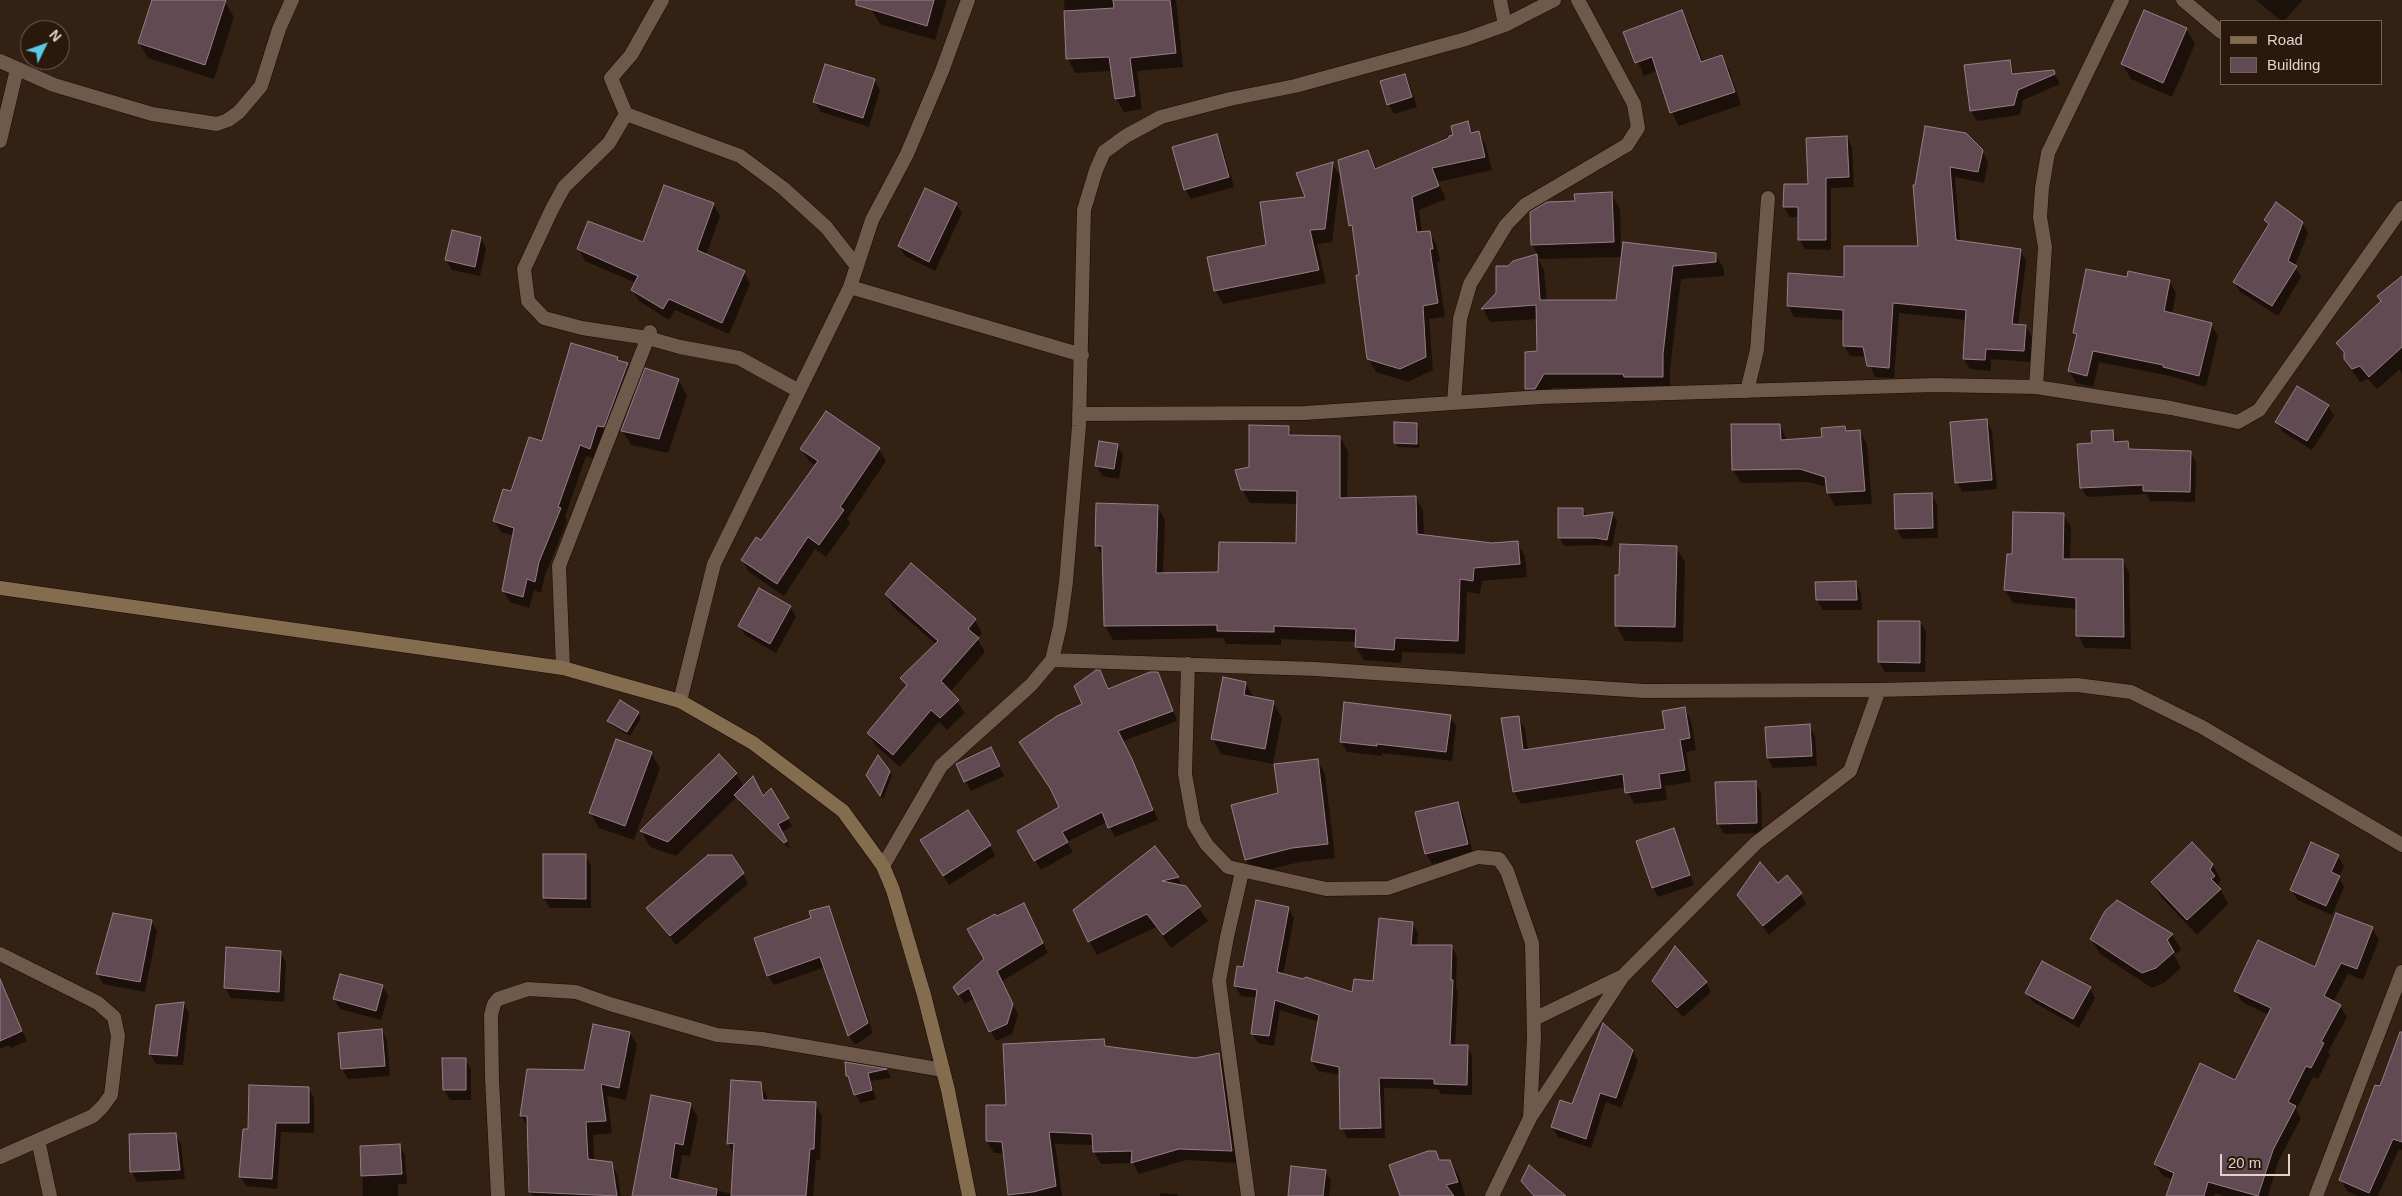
<!DOCTYPE html>
<style>
body{margin:0}
#map{position:relative;width:2402px;height:1196px;overflow:hidden;background:#332114;font-family:Arial,sans-serif}
canvas{display:block}
.legend{position:absolute;left:2220px;top:20px;width:162px;height:65px;box-sizing:border-box;background:#29180b;border:1px solid #726358;margin:0;padding:6px 9px;list-style:none;font-size:15px;color:#e0d3cb}
.legend li{display:flex;align-items:center;gap:10px;height:25px}
.legend b{width:25px;border:1px solid #726358}
.north{position:absolute;left:20px;top:20px;width:50px;height:50px;box-sizing:border-box;background:#29180b;border:1px solid #726358;border-radius:50%;rotate:48deg;font-size:14px;font-weight:700;line-height:20px;text-align:center;color:#e0d3cb}
.north::after{content:'';display:block;margin:auto;width:18px;height:22px;background:#5ac8e6;clip-path:polygon(50% 0,100% 100%,50% 72%,0 100%)}
.scale{position:absolute;left:2220px;top:1154px;width:70px;height:22px;box-sizing:border-box;border:2px solid #e0d3cb;border-top:0;padding-left:6px;font-size:15px;line-height:18px;white-space:nowrap;color:#e0d3cb;-webkit-text-stroke:4px #29180b;paint-order:stroke}
</style>
<div id="map">
<canvas width="2402" height="1196"></canvas>
<ul class="legend">
<li><b style="height:6px;background:#846d4e"></b>Road</li>
<li><b style="height:14px;background:#624a53"></b>Building</li>
</ul>
<div class="north">N</div>
<div class="scale">20 m</div>
</div>
<script>
const ctx = document.querySelector('canvas').getContext('2d');
ctx.lineJoin = 'round';
function fill(path, color) { ctx.fillStyle = color; ctx.fill(path, 'evenodd'); }
const shape = rows => new Path2D(rows.map(r => 'M' + r).join(''));
function trace(path, color, width, dash) { ctx.strokeStyle = color; ctx.lineWidth = width; ctx.lineCap = dash ? 'butt' : 'round'; ctx.setLineDash(dash || []); ctx.stroke(path); }
fill(shape([
 [153,0,218,0,225,2,234,17,214,79,148,58,139,43],
 [874,0,947,0,935,40,880,24,871,9],
 [1064,0,1176,0,1183,67,1137,71,1142,109,1124,112,1116,98,1112,71,1075,73,1068,59],
 [2256,0,2303,0,2284,21,2281,21],
 [1681,12,1689,24,1703,62,1722,56,1729,69,1741,105,1679,126,1672,113,1658,70,1644,76,1625,32],
 [2186,29,2195,44,2172,97,2131,79,2122,64],
 [2009,61,2015,75,2053,71,2060,84,2023,100,2020,115,1977,121,1971,111],
 [1405,75,1410,85,1417,107,1394,114,1388,104],
 [874,80,880,90,869,127,821,112,815,102],
 [1468,123,1474,134,1479,133,1486,146,1492,170,1438,182,1446,199,1419,210,1422,233,1429,232,1437,246,1440,262,1437,262,1445,317,1429,319,1433,370,1408,382,1376,372,1368,358,1361,276,1354,233,1350,225,1368,151,1377,169,1454,136],
 [1926,127,1982,151,1988,162,1984,183,1955,177,1960,242,2020,250,2026,261,2018,326,2026,326,2032,337,2030,362,1991,359,1991,371,1970,369,1964,359,1966,320,1899,313,1894,378,1875,377,1867,357,1850,356,1844,345,1844,320,1794,317,1788,306,1845,278,1919,247,1916,186],
 [1216,136,1222,146,1234,187,1191,199,1185,189],
 [1847,137,1852,147,1854,187,1831,188,1831,250,1805,249,1799,239,1799,217,1790,217,1784,207,1809,185],
 [1332,163,1340,176,1332,242,1317,244,1326,283,1223,304,1215,290,1267,246],
 [1611,194,1620,209,1621,253,1716,255,1724,269,1724,276,1681,279,1670,369,1670,390,1633,391,1631,387,1552,388,1543,402,1535,403,1527,389,1538,353,1538,319,1490,322,1483,309,1497,293,1508,267,1513,262,1538,255,1532,244,1576,203],
 [1622,257,1617,302,1547,302,1544,270,1538,259],
 [713,204,720,216,706,255,744,272,750,284,729,334,675,310,669,320,639,301,632,290,636,283,585,261,579,249,644,244],
 [956,204,962,213,935,271,905,256,899,246],
 [2265,220,2302,222,2308,233,2295,266,2301,277,2278,316,2240,292,2234,282,2269,226],
 [481,238,486,248,480,276,452,270,446,260],
 [2402,277,2402,375,2400,369,2377,389,2368,379,2360,382,2353,372,2338,343,2382,302],
 [2128,279,2169,281,2176,293,2172,315,2211,324,2218,336,2206,387,2170,376,2099,362,2093,387,2076,383,2069,371,2077,337,2075,333],
 [617,358,619,362,628,364,634,376,597,460,586,456,565,517,567,521,545,575,541,593,534,590,529,608,510,602,503,590,514,536,501,532,494,520,543,443],
 [646,370,679,380,687,396,668,453,631,445,622,430],
 [2328,406,2334,416,2312,450,2283,432,2277,422],
 [1986,420,1992,430,1997,489,1962,492,1957,482],
 [1416,424,1419,429,1419,448,1398,447,1395,442],
 [1780,425,1787,441,1823,438,1845,427,1848,432,1859,431,1867,444,1872,504,1835,506,1828,493,1827,487,1808,482,1741,483,1733,470],
 [1288,428,1294,437,1340,437,1348,451,1347,499,1415,497,1423,510,1424,536,1492,545,1517,543,1525,556,1527,577,1482,581,1480,594,1467,592,1465,654,1402,652,1401,663,1364,660,1356,647,1357,642,1281,639,1281,645,1226,644,1223,638,1113,640,1105,626,1104,559,1096,545,1157,506,1165,520,1163,574,1220,573,1297,545,1298,504,1250,503,1242,489,1250,467],
 [2112,431,2118,443,2127,442,2132,450,2190,452,2196,462,2195,502,2150,501,2147,494,2087,497,2081,487,2093,444],
 [1117,445,1123,455,1119,479,1102,476,1097,466],
 [801,449,879,449,886,461,847,519,850,523,826,557,815,549,784,596,749,572,742,560,761,542,816,466,809,461],
 [1931,494,1937,504,1938,538,1902,539,1897,529],
 [1582,509,1587,516,1612,513,1617,521,1612,547,1601,545,1564,546,1560,538],
 [2063,514,2071,527,2070,561,2122,560,2129,572,2131,649,2085,648,2078,635,2077,609,2013,603,2005,590,2013,555],
 [1676,547,1685,562,1683,642,1625,641,1616,625],
 [1856,583,1861,593,1862,610,1823,610,1817,600],
 [886,594,975,620,982,633,977,638,985,652,950,692,965,713,947,730,939,722,900,767,876,746,868,733,907,687,902,678,936,644,893,607],
 [790,607,796,617,776,653,745,635,740,626],
 [1920,622,1926,632,1925,672,1885,672,1879,662],
 [1100,672,1109,690,1157,674,1163,684,1177,721,1123,741,1137,770,1158,820,1115,837,1107,822,1067,842,1073,852,1041,870,1019,832,1061,808,1083,705],
 [1245,683,1255,699,1273,702,1282,718,1273,764,1221,754,1213,739],
 [620,702,638,713,641,718,630,736,611,725,608,721],
 [1684,708,1691,720,1696,750,1686,752,1691,782,1665,786,1667,800,1634,804,1626,787,1521,804,1514,792,1502,719,1518,717,1525,729,1528,750,1666,730],
 [1450,716,1456,726,1452,761,1382,753,1382,756,1347,752,1341,742],
 [1809,726,1815,736,1817,766,1773,768,1768,758],
 [651,753,660,768,634,840,599,828,590,813],
 [719,756,736,774,744,787,763,798,771,790,792,826,782,832,791,850,740,803,737,797,676,856,650,847,642,832],
 [996,759,1004,776,971,791,965,781],
 [1317,760,1325,774,1335,858,1300,862,1254,873,1246,860,1233,806,1279,794],
 [889,772,892,776,883,799,870,780],
 [1755,783,1761,793,1762,833,1724,834,1718,824],
 [1457,803,1463,813,1473,854,1432,864,1426,854],
 [1673,830,1679,840,1694,885,1658,897,1653,887],
 [990,846,995,856,949,885,927,851],
 [1155,847,1208,921,1171,948,1156,927,1097,955,1089,941],
 [586,856,591,866,591,908,550,908,544,898],
 [2338,856,2344,866,2339,877,2344,887,2332,915,2297,900,2292,890],
 [2212,864,2221,880,2218,884,2228,904,2197,935,2161,897,2152,882],
 [743,874,748,884,676,945,648,908],
 [1777,884,1801,894,1806,904,1769,935,1739,895],
 [1024,905,1048,953,1002,981,1018,1015,1012,1034,996,1041,975,998,965,1004,954,987,986,959,996,918],
 [828,908,834,918,873,1033,855,1045,849,1036,825,967,774,985,768,975,813,919],
 [1288,908,1294,918,1283,975,1353,994,1374,983,1412,923,1418,933,1417,946,1451,946,1457,956,1456,988,1458,991,1455,1046,1467,1046,1472,1056,1472,1095,1441,1094,1438,1089,1384,1088,1385,1138,1347,1138,1342,1128,1340,1075,1318,1071,1312,1061,1319,1022,1280,1010,1274,1046,1258,1043,1252,1033,1257,998,1241,996,1235,986,1238,968,1244,969],
 [2337,914,2372,928,2379,940,2363,980,2348,974,2333,1002,2340,1006,2347,1017,2328,1052,2330,1055,2318,1079,2313,1077,2296,1110,2301,1118,2278,1162,2268,1196,2225,1196,2215,1193,2214,1196,2168,1196,2173,1180,2162,1175,2155,1164,2236,1081,2269,1015,2242,1002,2235,991,2315,968],
 [151,921,157,931,145,992,103,984,97,974],
 [2172,935,2181,949,2176,954,2168,939,2165,939,2181,968,2164,983,2152,988,2100,954,2091,939],
 [280,952,286,962,284,1002,231,998,225,988],
 [1654,981,1706,982,1711,992,1683,1017,1659,991],
 [382,986,388,996,381,1020,340,1009,334,999],
 [2090,988,2095,998,2079,1028,2033,1002,2027,993],
 [7,997,27,1041,11,1048,9,1045,0,1049,0,1000],
 [183,1003,189,1013,183,1065,156,1064,150,1054],
 [382,1031,387,1040,390,1076,348,1079,342,1069,339,1034],
 [630,1033,637,1045,626,1100,607,1096,612,1133,593,1135,594,1161,611,1163,618,1176,621,1196,533,1196,530,1192,529,1129,521,1116,585,1072],
 [1104,1040,1108,1048,1195,1059,1218,1054,1225,1066,1238,1163,1186,1160,1139,1174,1133,1163,1101,1164,1094,1152,1094,1145,1055,1144,1062,1196,1010,1196,1004,1153,994,1153,987,1141,1008,1106],
 [1632,1050,1638,1061,1621,1108,1606,1102,1591,1148,1558,1137,1552,1127],
 [2402,1054,2402,1150,2399,1149,2378,1196,2358,1196,2347,1191,2341,1180,2380,1088],
 [465,1059,471,1069,471,1100,450,1100,444,1090],
 [846,1064,887,1070,891,1078,871,1081,876,1099,860,1103,847,1076],
 [732,1081,760,1084,767,1096,768,1102,815,1104,822,1116,820,1160,816,1160,813,1196,633,1196,691,1105,698,1117,690,1156,682,1155,678,1181,732,1194,735,1155,728,1144],
 [308,1088,314,1098,314,1133,281,1132,277,1189,246,1186,240,1176,250,1131],
 [175,1134,181,1144,185,1179,137,1182,132,1172],
 [399,1145,405,1155,407,1184,398,1184,398,1196,363,1196,361,1147],
 [1435,1153,1441,1162,1450,1161,1459,1176,1465,1196,1401,1196],
 [1325,1171,1331,1181,1329,1196,1290,1196],
 [1160,1193,1177,1194,1178,1196,1160,1196]
]), '#0007');
const building = shape([
 [152,0,226,0,205,65,138,43,152,0],
 [856,0,934,0,927,26,856,5,856,0],
 [1113,0,1170,0,1176,53,1130,58,1135,96,1115,99,1109,57,1066,59,1064,11,1114,8,1113,0],
 [1682,10,1701,62,1722,55,1735,92,1670,113,1652,57,1635,63,1623,32,1682,10],
 [2144,10,2187,28,2163,83,2121,64,2144,10],
 [2010,60,2012,74,2054,70,2055,74,2018,90,2014,105,1970,111,1964,65,2010,60],
 [825,64,875,79,863,118,813,102,825,64],
 [1405,74,1412,97,1387,105,1380,81,1405,74],
 [1468,121,1471,133,1479,131,1485,157,1432,168,1439,186,1412,197,1417,232,1430,231,1433,249,1430,249,1438,303,1423,306,1426,357,1400,369,1367,359,1356,275,1359,275,1352,225,1349,226,1338,160,1368,150,1375,169,1449,138,1449,136,1453,135,1451,126,1468,121],
 [1925,126,1966,133,1983,150,1978,172,1950,167,1956,240,2021,249,2012,324,2026,325,2024,351,1986,349,1985,360,1963,359,1966,310,1893,303,1889,368,1867,366,1863,347,1843,346,1843,310,1787,306,1788,273,1844,277,1844,246,1918,246,1913,185,1915,185,1925,126],
 [1217,134,1229,177,1184,190,1172,147,1217,134],
 [1847,136,1849,177,1826,178,1826,240,1798,240,1798,207,1783,207,1784,184,1808,184,1806,138,1847,136],
 [1333,162,1325,229,1310,230,1319,270,1214,291,1207,257,1266,245,1260,202,1305,197,1296,173,1333,162],
 [664,185,714,203,697,250,745,271,722,323,669,299,663,309,631,290,638,276,577,249,588,221,643,242,664,185],
 [925,188,957,203,929,262,898,246,925,188],
 [1612,192,1614,242,1531,245,1530,212,1547,202,1575,201,1574,194,1612,192],
 [2276,202,2303,222,2288,261,2297,266,2272,306,2233,282,2269,224,2264,220,2276,202],
 [452,230,481,237,475,267,445,260,452,230],
 [1623,242,1716,253,1716,262,1673,266,1663,354,1663,377,1624,377,1623,374,1544,374,1535,389,1525,389,1525,352,1537,351,1536,305,1481,309,1496,293,1496,266,1508,266,1513,261,1537,254,1540,300,1616,300,1623,242],
 [2086,269,2127,277,2128,271,2170,280,2164,311,2212,323,2199,376,2163,367,2163,365,2093,351,2087,376,2068,371,2077,334,2073,333,2086,269],
 [2402,276,2402,347,2369,377,2360,366,2352,369,2344,359,2344,352,2336,343,2381,301,2377,296,2402,276],
 [571,343,618,357,617,360,628,363,604,427,597,426,590,449,580,445,558,507,561,508,539,562,535,582,527,579,523,597,502,591,514,528,493,521,503,489,511,491,529,437,542,441,571,343],
 [645,368,679,379,659,439,621,431,645,368],
 [2297,386,2329,405,2307,441,2275,422,2297,386],
 [826,411,880,448,840,507,844,510,819,545,808,537,777,584,741,560,756,537,761,540,818,461,800,449,826,411],
 [1987,419,1992,480,1955,483,1950,422,1987,419],
 [1394,422,1417,423,1417,444,1394,443,1394,422],
 [1731,424,1780,424,1781,440,1822,437,1821,428,1845,426,1846,431,1860,430,1865,491,1827,493,1825,477,1800,469,1732,470,1731,424],
 [1249,425,1289,426,1289,435,1340,436,1340,498,1416,496,1417,534,1492,543,1518,541,1520,564,1474,568,1473,581,1460,579,1458,641,1395,638,1394,650,1355,647,1356,629,1274,626,1274,632,1217,631,1217,625,1104,626,1102,546,1095,546,1096,503,1158,505,1156,573,1218,572,1219,542,1296,543,1297,491,1241,490,1235,470,1249,467,1249,425],
 [2113,430,2114,442,2128,441,2129,449,2191,451,2190,492,2143,491,2143,485,2080,488,2077,444,2092,443,2091,431,2113,430],
 [1099,441,1118,444,1114,469,1095,466,1099,441],
 [1932,493,1933,528,1895,529,1894,494,1932,493],
 [1558,508,1583,508,1583,516,1613,512,1607,540,1596,538,1558,538,1558,508],
 [2013,512,2064,513,2063,559,2123,559,2124,637,2076,636,2076,598,2004,590,2007,554,2012,554,2013,512],
 [1620,544,1677,546,1675,627,1615,626,1615,575,1619,575,1620,544],
 [911,563,976,619,968,629,979,638,941,681,959,700,940,718,931,710,893,755,867,733,907,685,900,678,938,641,885,594,911,563],
 [1856,581,1857,600,1816,600,1815,582,1856,581],
 [759,588,791,606,770,644,738,626,759,588],
 [1878,621,1920,621,1920,663,1878,662,1878,621],
 [1096,670,1100,670,1108,689,1150,672,1158,672,1173,711,1118,731,1132,759,1153,810,1108,828,1102,812,1062,832,1068,842,1034,861,1017,831,1059,807,1050,788,1019,742,1057,716,1082,704,1074,686,1096,670],
 [1223,677,1246,682,1244,695,1274,701,1265,749,1211,739,1223,677],
 [620,700,639,712,627,732,607,721,620,700],
 [1344,702,1451,715,1446,752,1377,744,1377,746,1340,742,1344,702],
 [1685,707,1690,738,1680,740,1685,770,1659,774,1661,788,1625,793,1623,774,1513,792,1501,718,1519,716,1523,750,1665,729,1662,711,1685,707],
 [1810,724,1812,756,1767,758,1765,727,1810,724],
 [616,739,652,752,625,826,589,813,616,739],
 [991,747,1000,766,964,782,956,764,991,747],
 [719,754,737,773,668,842,640,831,719,754],
 [878,755,890,771,880,796,866,775,878,755],
 [1318,759,1328,844,1292,848,1245,860,1231,805,1278,793,1274,764,1318,759],
 [753,776,763,796,771,788,789,818,778,824,787,841,784,843,734,795,753,776],
 [1756,781,1757,823,1717,824,1715,782,1756,781],
 [1458,802,1468,844,1425,854,1415,812,1458,802],
 [968,810,991,845,943,876,920,840,968,810],
 [1674,828,1690,875,1652,888,1636,841,1674,828],
 [2192,842,2213,864,2210,870,2215,876,2211,879,2221,889,2187,920,2151,882,2192,842],
 [2311,842,2339,855,2331,872,2340,876,2326,906,2290,890,2311,842],
 [1155,846,1179,877,1162,881,1186,886,1201,906,1163,935,1147,914,1088,942,1073,910,1155,846],
 [543,854,586,854,586,899,543,898,543,854],
 [708,855,732,855,744,873,670,936,646,908,708,855],
 [1760,862,1778,883,1787,875,1802,893,1763,926,1737,895,1760,862],
 [1256,900,1289,907,1277,972,1303,979,1306,977,1352,992,1354,979,1373,981,1379,918,1413,922,1411,945,1452,945,1451,980,1453,980,1450,1045,1468,1045,1467,1085,1434,1084,1434,1079,1379,1078,1381,1128,1340,1129,1339,1067,1311,1061,1319,1015,1275,1000,1269,1036,1251,1034,1257,990,1234,986,1237,966,1243,967,1256,900],
 [2117,900,2173,934,2167,940,2174,952,2156,968,2142,973,2090,939,2105,911,2117,900],
 [1024,903,1043,943,997,971,1013,1004,1007,1024,989,1032,969,988,958,995,953,987,984,959,967,929,995,914,997,916,1024,903],
 [829,906,868,1023,848,1036,820,957,767,976,754,938,811,918,809,911,829,906],
 [113,913,152,920,140,982,96,974,113,913],
 [2336,913,2373,927,2357,969,2341,963,2324,996,2341,1005,2321,1042,2324,1043,2311,1068,2306,1066,2288,1102,2296,1106,2273,1150,2258,1196,2208,1182,2204,1196,2166,1196,2174,1173,2154,1164,2200,1063,2235,1080,2271,1008,2234,991,2258,940,2315,967,2336,913],
 [1675,946,1707,982,1677,1008,1652,981,1675,946],
 [226,947,281,951,279,992,224,988,226,947],
 [2042,961,2091,987,2073,1019,2025,993,2042,961],
 [340,974,383,985,376,1011,333,999,340,974],
 [0,979,22,1031,0,1041,0,979],
 [184,1002,177,1056,149,1054,156,1005,184,1002],
 [1603,1023,1633,1050,1616,1098,1600,1093,1586,1139,1551,1127,1560,1100,1572,1104,1603,1023],
 [593,1024,630,1032,619,1088,601,1084,606,1121,586,1122,588,1159,612,1162,617,1196,529,1192,527,1116,520,1116,527,1069,584,1070,593,1024],
 [382,1029,385,1066,341,1069,338,1033,382,1029],
 [2400,1032,2402,1032,2402,1142,2393,1139,2369,1193,2339,1180,2375,1085,2380,1086,2400,1032],
 [1104,1039,1105,1046,1195,1058,1219,1053,1232,1151,1179,1149,1131,1163,1132,1151,1093,1152,1092,1134,1049,1132,1056,1186,1033,1192,1008,1195,1002,1142,986,1141,986,1105,1006,1105,1003,1044,1104,1039],
 [442,1058,466,1058,466,1090,443,1090,442,1058],
 [845,1062,887,1069,868,1073,872,1090,854,1095,848,1076,846,1076,845,1062],
 [731,1080,761,1082,763,1100,816,1102,814,1149,810,1149,806,1196,731,1196,734,1143,727,1144,731,1080],
 [249,1085,309,1087,309,1123,276,1123,272,1179,239,1177,243,1129,248,1129,249,1085],
 [651,1095,691,1103,683,1145,675,1143,670,1178,717,1189,716,1196,632,1196,651,1095],
 [176,1133,180,1170,130,1172,129,1134,176,1133],
 [400,1144,402,1174,361,1176,360,1146,400,1144],
 [1428,1151,1436,1151,1439,1160,1450,1160,1458,1182,1446,1185,1454,1196,1400,1196,1389,1165,1428,1151],
 [1529,1165,1566,1196,1534,1196,1521,1181,1529,1165],
 [1291,1166,1326,1170,1323,1196,1288,1196,1291,1166]
]);
fill(building, '#624a53');
trace(building, '#987d87', 1);
const minor = shape([
 [662,0,631,55,611,78,626,114,740,156,783,188,826,227,855,264],
 [1500,0,1505,25],
 [2183,0,2221,32],
 [0,61,54,85,152,114,217,124,228,120,239,112,261,86,279,29,292,0],
 [626,114,609,143,564,187,552,209,524,269,528,301,544,318,582,328,648,338,680,347,739,358,799,391],
 [0,141,17,69],
 [850,287,1082,355],
 [2036,387,2045,247,2040,217,2042,188,2048,153,2122,0],
 [1747,391,1757,350,1768,198],
 [1454,403,1460,319,1470,284,1506,225,1525,205,1627,145,1638,128,1634,104,1578,0],
 [1079,414,1305,413,1541,397,1935,385,2036,387,2171,408,2238,422,2259,410,2402,208],
 [1052,660,1315,669,1644,691,1879,690,2077,685,2131,692,2202,727,2402,845],
 [1188,664,1185,774,1194,824,1207,845,1228,867,1326,889,1388,888,1478,857,1499,859,1507,871,1532,943,1534,1037,1530,1118],
 [563,668,559,566,650,332],
 [680,701,714,564,850,287,872,220,907,154,942,71,968,0],
 [883,866,941,766,1031,685,1052,660,1060,626,1066,582,1079,426,1084,210,1096,170,1104,152,1126,136,1161,117,1230,99,1295,86,1466,39,1505,25,1554,0],
 [1242,872,1227,937,1219,981,1248,1196],
 [0,954,98,1003,114,1017,118,1036,111,1095,103,1106,93,1116,0,1157],
 [1534,1019,1623,976],
 [38,1140,50,1196],
 [498,1196,492,1079,491,1015,494,1004,498,999,528,989,576,992,610,1004,717,1035,762,1039,943,1070],
 [1492,1196,1530,1118,1623,976,1756,843,1850,771,1879,690],
 [2316,1196,2402,972]
]);
const secondary = shape([
 [0,588,563,668,680,701,753,743,843,811,883,866,893,890,924,995,948,1090,969,1196]
]);
trace(minor, '#1a0a01', 15);
trace(secondary, '#1a0a01', 15);
trace(minor, '#6e594a', 14);
trace(secondary, '#846d4e', 14);
</script>
